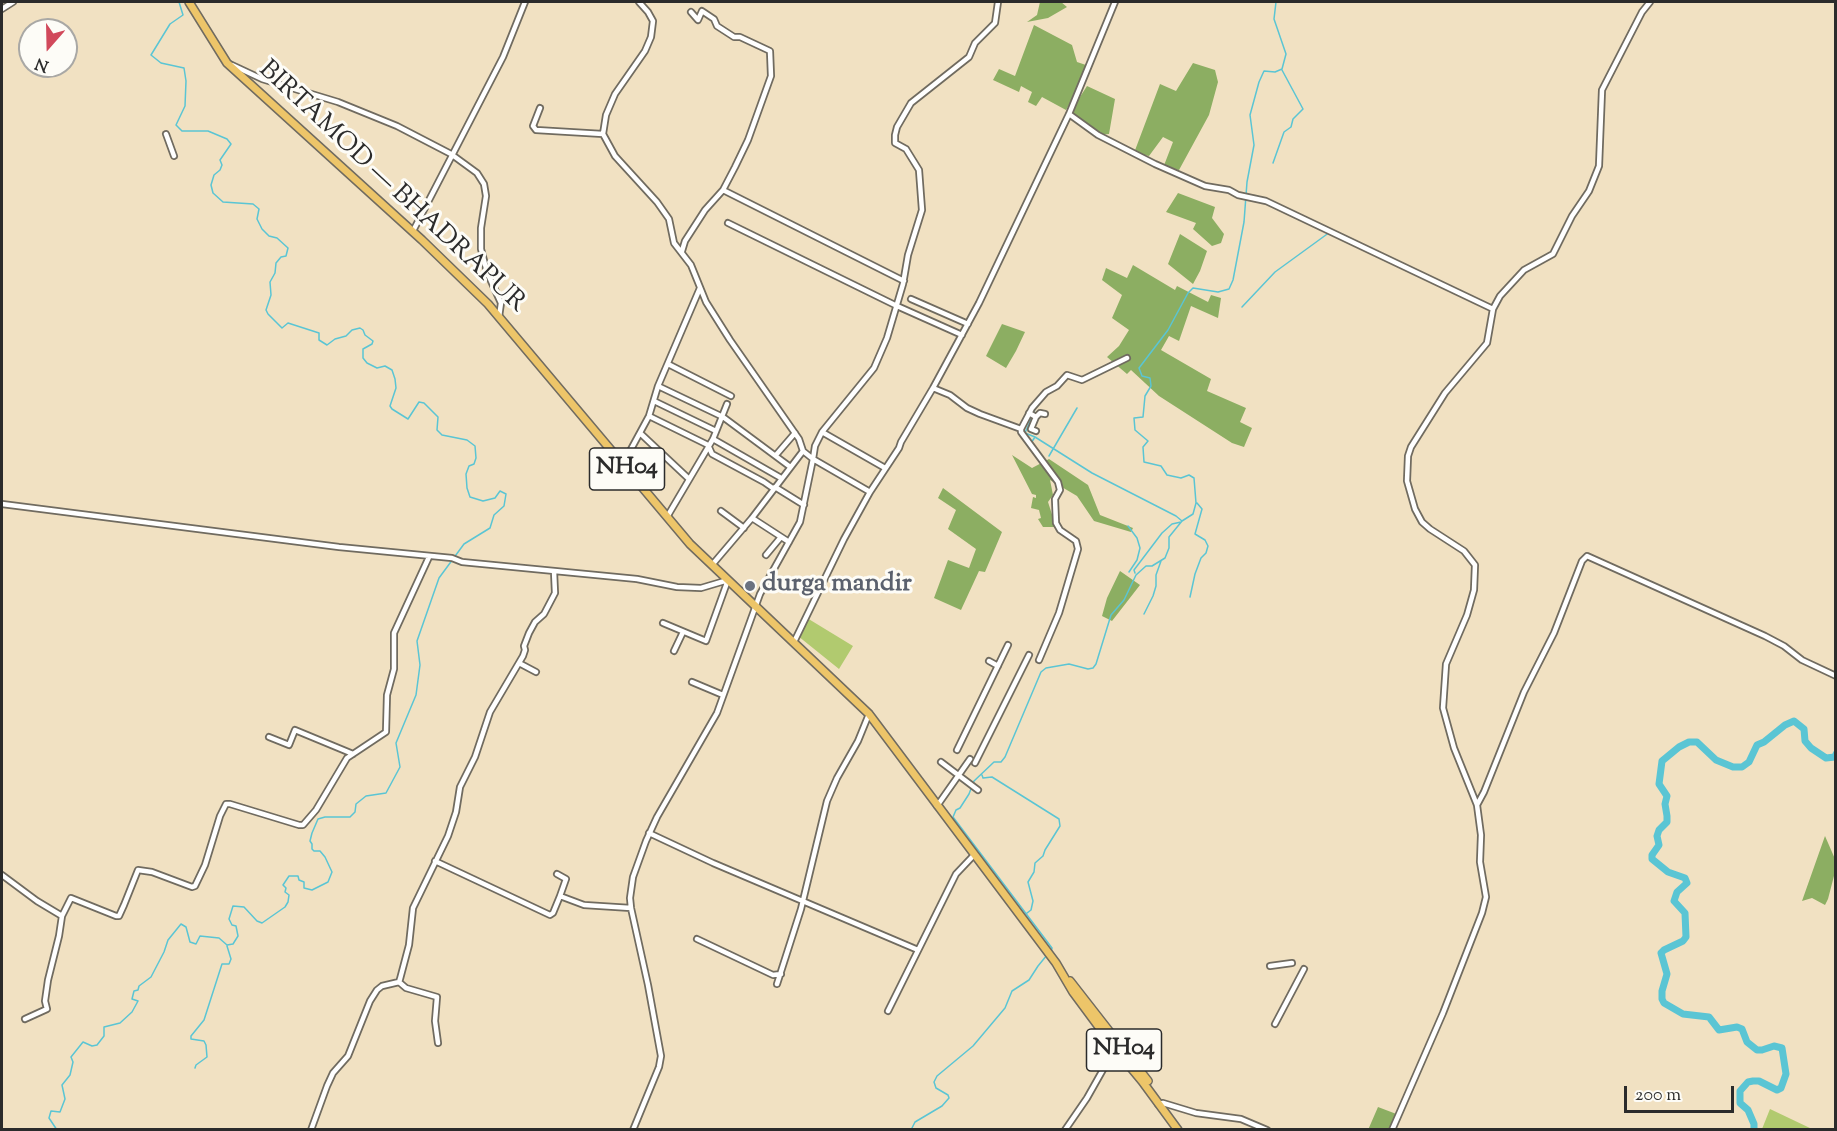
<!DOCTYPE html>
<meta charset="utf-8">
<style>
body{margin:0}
#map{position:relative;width:1837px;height:1131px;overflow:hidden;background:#f1e1c2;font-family:"Sorts Mill Goudy",serif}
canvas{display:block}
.frame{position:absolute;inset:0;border:3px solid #2b2b2b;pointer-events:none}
.north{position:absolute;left:18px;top:18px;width:60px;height:60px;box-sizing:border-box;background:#fdfcf7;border:2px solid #a9a8a5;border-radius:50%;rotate:200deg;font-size:16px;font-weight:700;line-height:24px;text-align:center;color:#2b2b2b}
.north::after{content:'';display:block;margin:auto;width:21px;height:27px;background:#d1495b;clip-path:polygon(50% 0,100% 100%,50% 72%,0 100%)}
.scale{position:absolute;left:1624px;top:1086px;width:110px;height:27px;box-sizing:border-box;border:3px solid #2b2b2b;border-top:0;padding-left:8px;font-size:18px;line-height:21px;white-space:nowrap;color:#2b2b2b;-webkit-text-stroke:4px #fdfcf7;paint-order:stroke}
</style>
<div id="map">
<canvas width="1837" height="1131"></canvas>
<div class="frame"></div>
<div class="north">N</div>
<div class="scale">200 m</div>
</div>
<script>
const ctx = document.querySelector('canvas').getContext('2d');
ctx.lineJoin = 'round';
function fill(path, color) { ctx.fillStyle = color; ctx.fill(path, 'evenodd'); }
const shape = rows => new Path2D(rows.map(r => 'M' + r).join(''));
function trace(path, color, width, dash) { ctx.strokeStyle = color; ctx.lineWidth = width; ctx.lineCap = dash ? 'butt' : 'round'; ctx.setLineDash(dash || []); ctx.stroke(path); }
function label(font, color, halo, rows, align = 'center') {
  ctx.font = font + ' "Sorts Mill Goudy",serif'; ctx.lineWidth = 6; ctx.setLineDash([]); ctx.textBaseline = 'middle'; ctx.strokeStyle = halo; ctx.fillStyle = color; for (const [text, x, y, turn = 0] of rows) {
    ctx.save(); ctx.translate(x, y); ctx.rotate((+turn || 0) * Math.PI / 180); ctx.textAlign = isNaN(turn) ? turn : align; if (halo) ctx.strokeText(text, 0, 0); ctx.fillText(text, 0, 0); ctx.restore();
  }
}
fill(shape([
 [807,618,853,646,839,669,798,636],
 [1770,1109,1812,1129,1762,1129]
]), '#b1ca6f');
fill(shape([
 [1040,2,1061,2,1067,7,1048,18,1027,22,1037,15],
 [1034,25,1072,45,1077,62,1089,66,1086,75,1066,110,1042,97,1036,106,1028,102,1032,92,1021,86,1019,92,993,80,999,69,1015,76],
 [1193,63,1215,70,1218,82,1209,115,1179,170,1163,168,1173,142,1163,137,1149,156,1134,153,1160,84,1176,91],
 [1087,86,1115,99,1109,134,1098,135,1069,114],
 [1178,193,1215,207,1212,218,1224,234,1221,243,1212,246,1193,229,1196,223,1166,212],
 [1180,234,1207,251,1200,271,1193,284,1168,264],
 [1133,265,1175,290,1177,286,1208,302,1211,295,1221,298,1218,318,1191,306,1179,341,1169,336,1161,350,1211,379,1207,391,1246,408,1240,422,1252,428,1244,447,1232,443,1159,396,1131,370,1127,374,1107,357,1119,346,1129,330,1112,318,1122,295,1102,280,1106,268,1127,278],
 [1002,324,1025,332,1016,351,1006,368,986,356],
 [1012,455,1032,468,1049,459,1088,485,1100,515,1133,528,1131,532,1094,521,1077,496,1050,480,1053,495,1048,502,1056,527,1043,527,1038,519,1041,518,1039,510,1031,508,1033,497,1036,498,1036,495,1032,494],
 [943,488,1002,532,985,572,979,571,961,610,934,598,948,560,969,568,976,549,948,529,956,510,938,498],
 [1120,571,1140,585,1112,621,1102,616,1107,598],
 [1825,836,1835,859,1835,872,1828,899,1825,905,1812,898,1802,901],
 [1378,1107,1399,1115,1392,1129,1368,1130]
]), '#8cae62');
trace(shape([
 [1273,163,1284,132,1291,127,1293,119,1303,109,1282,70],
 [1242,307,1275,272,1330,232],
 [1035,437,1092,473,1176,516,1182,521],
 [1031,443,1035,437,1025,433,1036,407],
 [1049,456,1077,408],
 [1128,526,1137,538,1140,548,1137,560,1129,572],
 [1135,573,1134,570,1162,533,1172,524,1181,522],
 [1190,597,1195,574,1201,558,1206,553,1208,546,1205,540,1195,534,1202,509,1197,503],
 [1144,614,1153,596,1156,586,1156,575,1161,561],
 [982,775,983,778,992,777,1059,819,1060,826,1045,850,1043,856,1035,863,1034,872,1028,882,1033,901,1031,910,1027,913],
 [1051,952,1052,948,953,817,956,810,960,808,969,794,974,781,994,762,1001,762,1005,757,1041,672,1046,668,1069,664,1088,669,1093,668,1096,664,1111,615,1124,600,1136,575,1146,566,1152,566,1165,558,1169,548,1169,537,1182,521,1193,514,1196,503,1194,478,1189,475,1181,478,1167,475,1161,466,1144,462,1143,447,1148,441,1135,430,1134,418,1143,417,1145,396,1151,386,1150,378,1142,376,1139,368,1168,330,1188,293,1193,288,1218,292,1229,289,1233,280,1244,222,1247,182,1254,145,1250,115,1259,82,1264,71,1275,72,1282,69,1286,54,1274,19,1276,2],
 [195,1068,196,1065,207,1057,206,1045,204,1041,191,1039,191,1036,204,1020,222,964,229,964,231,959,227,946],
 [57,1130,49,1118,51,1111,60,1112,65,1099,62,1085,70,1075,73,1062,71,1057,83,1042,92,1046,97,1045,104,1036,104,1027,120,1023,132,1012,138,1001,132,999,134,991,138,990,139,986,151,977,164,952,168,940,181,924,186,927,190,942,196,944,200,936,219,938,227,945,233,944,238,936,236,926,232,925,229,919,233,906,244,907,257,921,262,923,285,907,288,902,289,895,285,892,286,888,283,885,289,876,298,876,299,880,304,882,304,888,312,890,328,882,332,872,325,857,320,851,314,851,312,849,312,844,310,841,312,833,318,819,325,817,350,817,355,812,356,804,366,796,386,793,400,767,396,743,416,695,420,665,417,641,439,578,464,544,490,528,494,515,504,506,506,494,500,491,495,498,483,501,470,497,467,488,466,474,469,466,474,464,476,458,475,446,467,440,442,435,437,430,438,417,424,403,419,402,408,419,392,409,390,406,396,388,395,379,392,370,385,366,377,368,367,363,363,358,363,349,372,344,373,341,365,335,363,330,360,328,352,330,346,336,335,339,327,345,319,340,319,333,288,323,282,328,268,314,266,310,271,295,270,282,275,273,276,263,281,257,286,256,288,248,277,238,269,236,262,229,257,219,259,209,253,204,223,202,213,193,211,185,214,175,220,170,222,165,220,160,231,144,227,139,208,131,182,131,176,125,185,106,186,81,184,68,161,63,151,55,170,24,183,15,179,2],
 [911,1130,915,1122,942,1106,949,1098,948,1095,936,1088,934,1082,937,1076,973,1046,1005,1008,1012,991,1029,980,1038,966,1047,955]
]), '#5ac5d4', 1.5);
trace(shape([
 [1754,1130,1754,1124,1748,1110,1740,1103,1740,1091,1748,1082,1753,1081,1759,1081,1777,1090,1781,1088,1786,1074,1782,1048,1774,1046,1762,1050,1757,1050,1747,1042,1742,1029,1737,1027,1719,1030,1709,1017,1683,1014,1664,1003,1662,999,1662,991,1667,974,1661,953,1664,950,1683,941,1686,937,1685,913,1674,901,1677,892,1687,883,1685,878,1668,872,1652,859,1652,855,1659,845,1657,836,1659,830,1667,822,1667,816,1665,804,1667,796,1659,784,1662,761,1679,747,1689,742,1697,742,1716,760,1733,767,1742,767,1749,762,1757,745,1764,742,1785,725,1794,721,1804,729,1805,741,1811,748,1826,758,1835,757,1836,754]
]), '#5ac5d4', 7);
const street = shape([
 [2,9,13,2],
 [232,65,262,79,338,102,397,126,451,154,477,173,484,184,486,196,481,228,481,249,487,272,501,303,499,317],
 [540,108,533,126,536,130,603,134],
 [1069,114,1098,135,1155,164,1205,186,1229,190,1238,195,1266,201,1493,309],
 [166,134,174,156],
 [723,190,904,281],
 [728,223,897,306,962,335],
 [413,231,503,57,525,2],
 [682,251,685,241,705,210,723,190,735,167,748,140,771,76,770,51,740,37,734,37,717,26,714,19,702,11,698,20,691,12],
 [911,299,968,324],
 [668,364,731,396],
 [658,386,700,288],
 [933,388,950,395,967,408,980,414,1021,429],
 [654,401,716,431],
 [1029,413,1036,417,1040,413,1045,414],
 [649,416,708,445,712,454,764,482,774,489],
 [1036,431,1031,429,1036,417],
 [822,432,885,468],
 [640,433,689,479],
 [713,439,781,478],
 [776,455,795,433],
 [623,464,649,416,658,386,723,417,789,466],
 [775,487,804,505],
 [870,492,813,459,815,446,822,432,874,368,887,338,903,284,908,255,922,210,919,170,906,149,895,143,895,135,897,127,911,103,969,57,975,43,995,23,998,2],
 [2,504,339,547,452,558,462,562,637,579,677,587,701,588,728,580],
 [721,511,744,528],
 [667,517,713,439,727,404],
 [752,518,803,451],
 [766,555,781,537],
 [712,565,752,518,789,542],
 [663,623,706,641,728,580],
 [794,642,844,539,870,492,899,448,901,442,933,388,979,303,1069,114,1115,2],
 [674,651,683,632],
 [1039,660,1059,613,1078,549,1076,541,1060,530,1056,523,1055,499,1060,490,1058,482,1021,432,1021,429,1032,408,1046,392,1057,386,1067,375,1082,380,1127,358],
 [989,661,998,666],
 [519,663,536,672],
 [692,682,723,695],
 [269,737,289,745,295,730,353,754],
 [957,750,1008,645],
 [941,762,978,790],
 [975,763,1029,655],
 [1477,805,1484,792,1524,692,1554,633,1582,561,1587,556,1765,636,1784,646,1802,660,1836,676],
 [937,806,970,759],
 [649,833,713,863,918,950],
 [435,861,550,915,553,913,560,896,584,905,631,908],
 [557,874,566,879,560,896],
 [2,875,37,901,62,916],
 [697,939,773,975,781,974],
 [1270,966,1292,963],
 [399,982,406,988,437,997,435,1021,438,1043],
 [777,984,801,909,827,801,837,778,858,741,869,714],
 [888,1011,956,874,974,855],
 [25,1019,47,1009,45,1001,48,980,59,936,62,916,71,898,116,916,119,916,124,905,138,870,152,872,192,887,195,886,205,865,220,816,226,804,230,804,299,825,303,825,316,810,347,758,386,732,387,695,394,669,394,633,429,557],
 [1275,1024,1304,969],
 [1158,1104,1163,1103,1196,1113,1241,1119,1267,1130],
 [311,1130,327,1086,333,1073,348,1056,370,1001,377,990,382,986,399,982,400,979,409,945,413,908,448,836,456,812,460,787,475,757,490,712,523,656,525,650,524,646,529,633,535,622,544,614,555,593,554,571],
 [633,1130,659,1067,661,1056,648,985,631,908,630,898,633,877,646,841,657,817,717,713,760,594,800,522,813,459,803,451,799,439,730,340,706,302,691,265,674,243,669,219,657,202,615,156,603,134,606,115,615,94,645,51,651,37,653,21,648,12,639,2],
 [1065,1130,1087,1098,1109,1059,1113,1046],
 [1392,1130,1443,1013,1482,913,1486,897,1480,862,1481,835,1477,805,1454,748,1443,708,1446,664,1467,615,1474,590,1475,565,1464,551,1430,529,1422,522,1415,509,1407,481,1408,456,1411,447,1445,393,1487,343,1493,309,1500,296,1524,270,1553,254,1572,216,1589,191,1599,166,1602,90,1642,12,1650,2]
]);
const primary = shape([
 [189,2,227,63,422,240,488,304,690,544,869,714,1056,963,1073,992,1113,1046,1142,1081,1178,1130],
 [1070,981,1148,1081]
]);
trace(street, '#706b60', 8);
trace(primary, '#706b60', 10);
trace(street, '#fff', 4.5);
trace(primary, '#edc569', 7);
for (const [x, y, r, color] of [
 [750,586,6,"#6b7280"]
]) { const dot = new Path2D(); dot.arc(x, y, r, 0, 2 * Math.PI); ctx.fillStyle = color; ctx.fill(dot); trace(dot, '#fdfcf7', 2); }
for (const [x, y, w] of [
 [627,469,75],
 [1124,1050,75]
]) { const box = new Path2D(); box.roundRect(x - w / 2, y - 21, w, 42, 4.5); ctx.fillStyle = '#fdfcf7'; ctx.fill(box); trace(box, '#2b2b2b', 1.5); }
label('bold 24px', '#2b2b2b', null, [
 ["NH04",627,469],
 ["NH04",1124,1050]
]);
label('26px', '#2b2b2b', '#fdfcf7', [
 ["BIRTAMOD — BHADRAPUR",391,188,43]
]);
label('bold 26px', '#5b616d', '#fdfcf7', [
 ["durga mandir",762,586]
], 'left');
</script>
